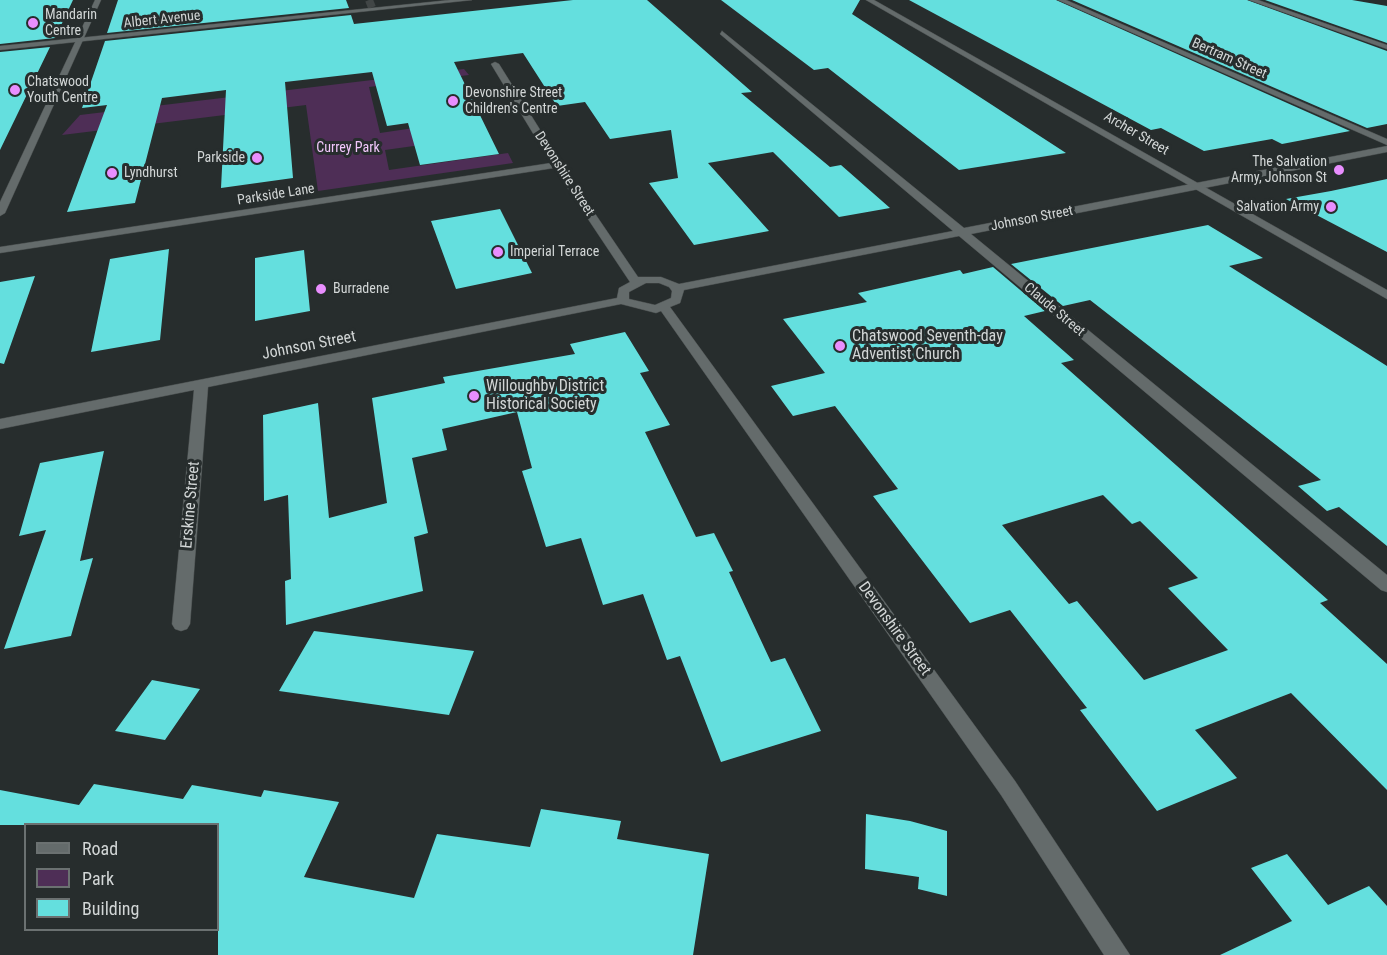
<!DOCTYPE html>
<style>
body{margin:0}
#map{position:relative;width:1387px;height:955px;overflow:hidden;background:#272d2d;font-family:"Roboto Condensed",sans-serif}
canvas{display:block}
.legend{position:absolute;left:24px;top:823px;width:195px;height:108px;box-sizing:border-box;background:#272d2d;border:2px solid #6b7171;margin:0;padding:8px 10px;list-style:none;font-size:18px;color:#d2d6d6}
.legend li{display:flex;align-items:center;gap:12px;height:30px}
.legend b{width:30px;border:2px solid #6b7171}
</style>
<div id="map">
<canvas width="1387" height="955"></canvas>
<ul class="legend">
<li><b style="height:8px;background:#646b6b"></b>Road</li>
<li><b style="height:16px;background:#4e2e56"></b>Park</li>
<li><b style="height:16px;background:#64dfde"></b>Building</li>
</ul>
</div>
<script>
const ctx = document.querySelector('canvas').getContext('2d');
ctx.lineJoin = 'round';
function fill(path, color) { ctx.fillStyle = color; ctx.fill(path, 'evenodd'); }
const shape = rows => new Path2D(rows.map(r => 'M' + r).join(''));
function trace(path, color, width, dash) { ctx.strokeStyle = color; ctx.lineWidth = width; ctx.lineCap = dash ? 'butt' : 'round'; ctx.setLineDash(dash || []); ctx.stroke(path); }
function label(font, color, halo, rows, align = 'center') {
  ctx.font = font + ' "Roboto Condensed",sans-serif'; ctx.lineWidth = 6; ctx.setLineDash([]); ctx.textBaseline = 'middle'; ctx.strokeStyle = halo; ctx.fillStyle = color; for (const [text, x, y, turn = 0] of rows) {
    ctx.save(); ctx.translate(x, y); ctx.rotate((+turn || 0) * Math.PI / 180); ctx.textAlign = isNaN(turn) ? turn : align; if (halo) ctx.strokeText(text, 0, 0); ctx.fillText(text, 0, 0); ctx.restore();
  }
}
fill(shape([
 [464,69,469,75,369,87,380,133,414,128,421,145,385,150,389,170,508,153,513,163,318,191,306,105,62,135,80,115]
]), '#4e2e56');
fill(shape([
 [0,0,73,0,55,38,0,44],
 [118,0,346,0,349,8,107,33],
 [573,0,647,0,752,92,741,93,830,167,841,165,890,208,839,217,773,152,708,163,769,231,694,245,649,183,678,178,671,130,610,139,585,102,557,106,523,53,454,62,499,154,420,165,408,123,387,126,372,72,285,82,293,178,221,188,226,90,162,98,135,203,67,212,107,105,82,108,105,41,351,15,354,24],
 [721,0,860,0,852,14,1066,153,959,170,828,68,814,70],
 [909,0,1056,0,1350,131,1282,144,1272,139,1204,151,1161,128,1151,130],
 [1072,0,1247,0,1387,51,1387,124,1367,128],
 [1265,0,1352,0,1387,6,1387,43],
 [50,47,0,150,0,52],
 [1387,179,1387,252,1286,199,1331,191],
 [500,209,532,273,456,289,431,221],
 [1208,225,1263,258,1229,266,1387,366,1387,546,1339,507,1327,511,1298,486,1321,480,1090,300,1063,306,1011,264],
 [169,249,160,340,91,352,110,259],
 [304,250,310,311,255,321,255,258],
 [993,267,1045,311,1024,316,1074,360,1061,363,1328,600,1320,603,1387,664,1387,790,1291,693,1195,730,1237,778,1157,811,1080,710,1087,708,1010,610,970,623,873,496,898,489,835,406,793,416,771,386,825,373,783,319,867,302,858,293,960,270,963,274],
 [1103,495,1132,524,1140,521,1198,578,1168,588,1228,650,1144,680,1077,601,1069,604,1002,525],
 [35,276,4,364,0,363,0,282],
 [625,332,649,371,640,373,670,425,645,432,696,537,714,533,733,571,729,572,771,662,785,658,821,731,721,762,680,656,667,660,643,594,603,605,581,538,546,547,522,471,532,468,517,412,442,429,447,450,412,458,428,533,414,537,423,591,286,625,285,581,291,579,288,495,264,501,263,415,318,403,329,518,387,503,372,398,445,383,443,377,575,354,570,344],
 [104,451,80,561,93,558,71,636,4,649,46,530,19,536,40,463],
 [314,631,474,651,449,715,279,691],
 [152,680,200,689,165,740,115,731],
 [94,784,183,799,192,785,261,797,264,790,339,802,304,877,414,898,437,834,530,847,541,809,621,821,617,839,709,854,693,955,218,955,218,825,0,825,0,790,79,805],
 [866,814,910,821,947,831,947,896,918,889,919,877,865,869],
 [1287,854,1328,905,1369,886,1387,906,1387,955,1220,955,1292,921,1251,868]
]), '#64dfde');
trace(shape([
 [369,0,373,10]
]), '#414646', 8, [8, 4]);
const street = shape([
 [95,0,101,0,5,213,0,216,0,202,95,0],
 [1058,0,1066,0,1387,139,1387,145,1058,0],
 [1249,0,1258,0,1387,45,1387,49,1249,0],
 [722,31,964,228,1387,146,1387,152,971,234,1387,575,1387,592,1381,590,959,236,684,290,680,303,670,307,1015,781,1130,955,1104,955,1001,795,661,311,656,313,621,304,208,387,190,624,187,629,181,631,175,629,172,624,194,390,0,429,0,419,617,298,619,288,630,282,554,168,0,253,0,247,551,163,491,64,495,62,499,64,562,165,638,277,661,277,679,284,953,231,720,34,722,31],
 [646,283,659,283,669,287,672,291,671,298,655,305,629,299,629,292,646,283]
]);
const secondary = shape([
 [450,0,472,0,0,50,0,46,450,0],
 [866,0,874,0,1387,290,1387,299,866,0]
]);
trace(street, '#464b4b', 1);
trace(secondary, '#464b4b', 1);
fill(street, '#646b6b');
fill(secondary, '#646b6b');
for (const [x, y, r, color] of [
 [33,23,6,"#e98efe"],
 [15,90,6,"#e98efe"],
 [453,101,6,"#e98efe"],
 [257,158,6,"#e98efe"],
 [1339,170,6,"#e98efe"],
 [112,173,6,"#e98efe"],
 [1331,207,6,"#e98efe"],
 [498,252,6,"#e98efe"],
 [321,289,6,"#e98efe"],
 [840,346,6,"#e98efe"],
 [474,396,6,"#e98efe"]
]) { const dot = new Path2D(); dot.arc(x, y, r, 0, 2 * Math.PI); ctx.fillStyle = color; ctx.fill(dot); trace(dot, '#272d2d', 2); }
label('14px', '#d2d6d6', '#272d2d', [
 ["Mandarin",45,15],
 ["Centre",45,31],
 ["Chatswood",27,82],
 ["Youth Centre",27,98],
 ["Devonshire Street",465,93],
 ["Children's Centre",465,109],
 ["Parkside",245,158,"right"],
 ["The Salvation",1327,162,"right"],
 ["Army, Johnson St",1327,178,"right"],
 ["Lyndhurst",124,173],
 ["Salvation Army",1319,207,"right"],
 ["Imperial Terrace",510,252],
 ["Burradene",333,289]
], 'left');
label('14px', '#d2d6d6', '#272d2d', [
 ["Albert Avenue",162,20,-6],
 ["Bertram Street",1229,59,24],
 ["Archer Street",1136,134,30],
 ["Devonshire Street",564,174,57],
 ["Parkside Lane",276,195,-9],
 ["Johnson Street",1032,219,-11],
 ["Claude Street",1054,310,40]
]);
label('14px', '#f2c7fc', '#272d2d', [
 ["Currey Park",348,148]
]);
label('16px', '#d2d6d6', '#272d2d', [
 ["Chatswood Seventh-day",852,337],
 ["Adventist Church",852,355],
 ["Willoughby District",486,387],
 ["Historical Society",486,405]
], 'left');
label('16px', '#d2d6d6', '#272d2d', [
 ["Johnson Street",309,346,-11],
 ["Erskine Street",191,505,-85],
 ["Devonshire Street",894,629,54]
]);
</script>
